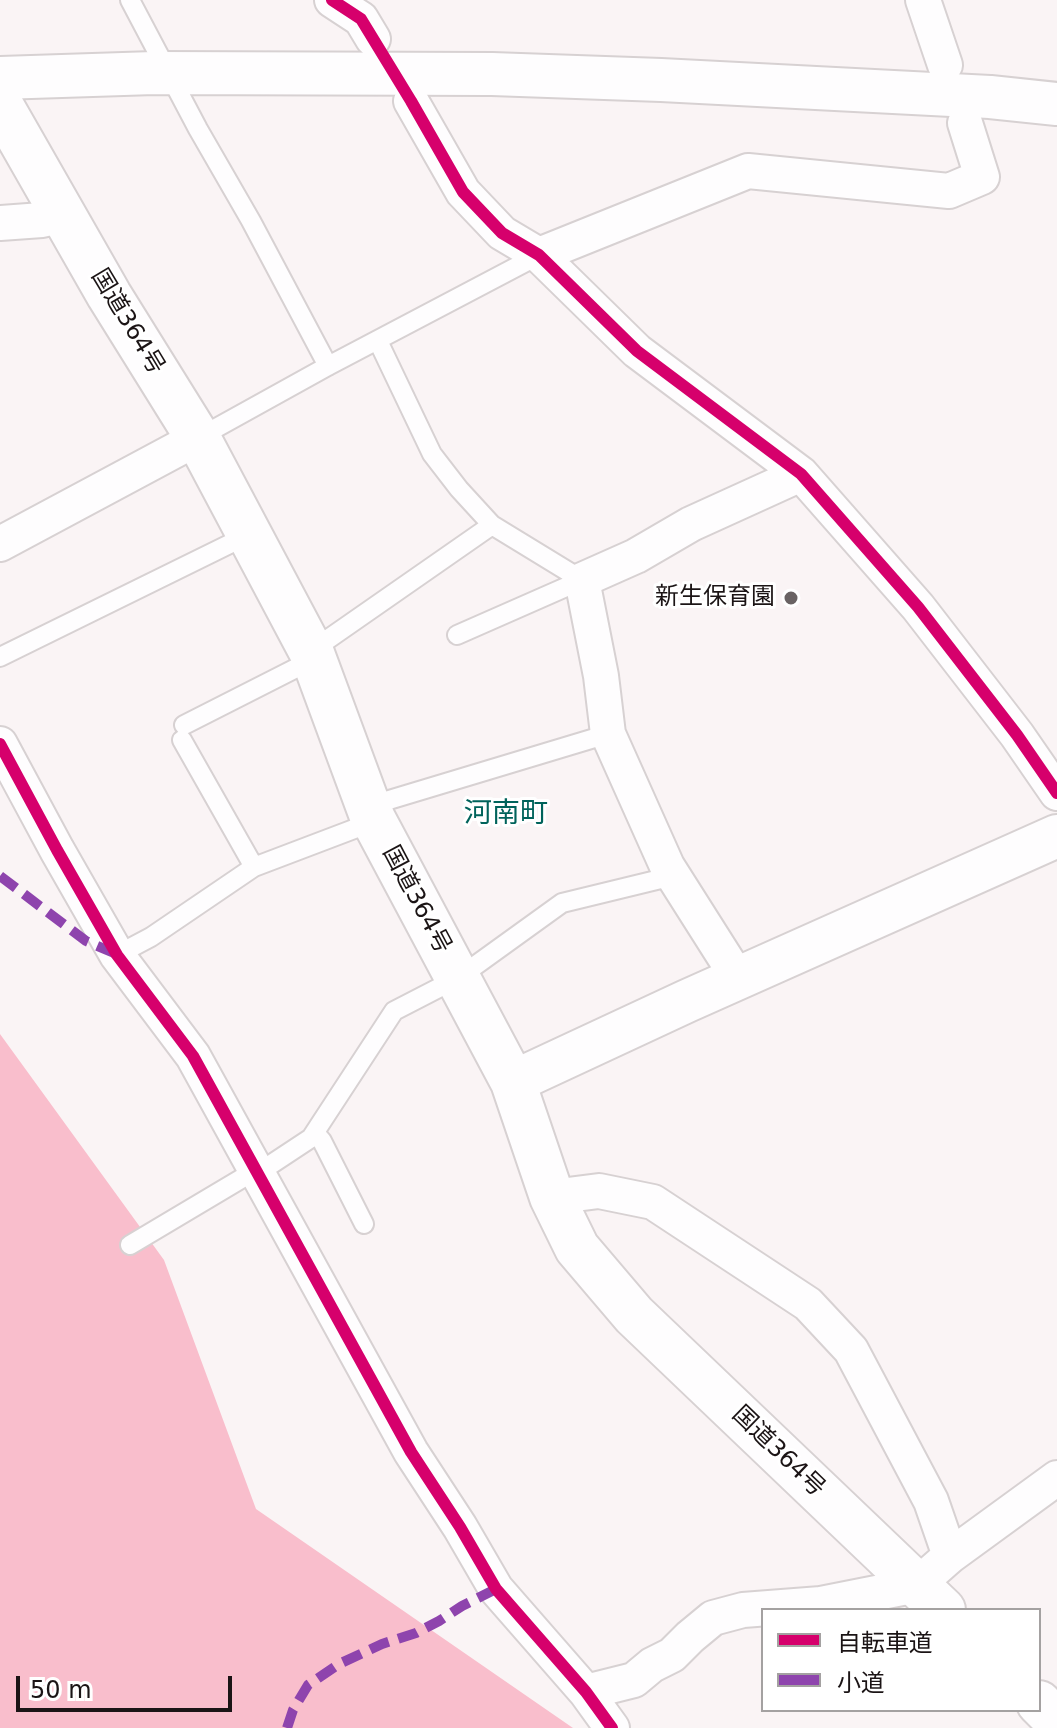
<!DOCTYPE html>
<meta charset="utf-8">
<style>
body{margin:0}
#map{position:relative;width:1057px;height:1728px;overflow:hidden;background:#faf4f5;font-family:"DejaVu Sans","Noto Sans JP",sans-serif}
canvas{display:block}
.legend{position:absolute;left:761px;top:1608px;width:280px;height:104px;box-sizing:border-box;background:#fff;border:2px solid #a4a1a1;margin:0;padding:10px 14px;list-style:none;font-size:24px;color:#1b1415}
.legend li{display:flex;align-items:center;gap:16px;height:40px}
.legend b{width:40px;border:2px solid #a4a1a1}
.scale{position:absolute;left:16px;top:1676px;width:216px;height:36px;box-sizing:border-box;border:4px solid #1b1415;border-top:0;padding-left:10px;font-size:24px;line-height:28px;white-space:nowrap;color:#1b1415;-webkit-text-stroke:6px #fff;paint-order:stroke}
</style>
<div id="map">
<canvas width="1057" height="1728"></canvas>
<ul class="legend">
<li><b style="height:10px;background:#d6006c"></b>自転車道</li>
<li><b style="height:10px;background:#8e44ad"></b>小道</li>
</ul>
<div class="scale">50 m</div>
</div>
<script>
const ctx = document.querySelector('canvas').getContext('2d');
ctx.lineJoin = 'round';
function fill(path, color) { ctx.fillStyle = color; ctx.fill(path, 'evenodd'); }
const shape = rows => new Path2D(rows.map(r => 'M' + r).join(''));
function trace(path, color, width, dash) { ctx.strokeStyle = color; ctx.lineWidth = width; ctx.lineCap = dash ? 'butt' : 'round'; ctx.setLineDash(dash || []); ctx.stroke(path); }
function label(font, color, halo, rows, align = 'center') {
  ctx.font = font + ' "DejaVu Sans","Noto Sans JP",sans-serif'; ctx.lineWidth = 6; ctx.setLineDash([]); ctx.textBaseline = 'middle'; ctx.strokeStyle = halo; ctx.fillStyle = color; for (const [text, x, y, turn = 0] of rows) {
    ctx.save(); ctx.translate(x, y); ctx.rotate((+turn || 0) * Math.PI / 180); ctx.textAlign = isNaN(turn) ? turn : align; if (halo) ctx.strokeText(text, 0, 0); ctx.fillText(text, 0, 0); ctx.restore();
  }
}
fill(shape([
 [0,1034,164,1260,256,1509,573,1728,0,1728]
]), '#f9becc');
const service = shape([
 [130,0,198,129,251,221,328,366],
 [378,341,432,454,459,489,492,525,582,580],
 [198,438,328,366,539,255],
 [457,635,582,580],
 [311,651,492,525],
 [0,657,250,534],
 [184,725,314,659],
 [182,740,254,867],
 [369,806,608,734],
 [117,955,151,937,254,867,362,826,373,819],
 [315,1133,322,1141,364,1224],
 [258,1173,311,1138,394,1011,458,978,562,903,673,876],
 [130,1245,256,1170]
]);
const minor = shape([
 [332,0,361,19,373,39],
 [923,0,945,65],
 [411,101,463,192,502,233,539,255,637,351,801,474,918,607,1017,735,1057,793],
 [0,223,42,220,63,215],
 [539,255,748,171,949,191,982,177,965,123],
 [0,544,198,438],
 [0,744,57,850,117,955,193,1056,411,1452,460,1527,496,1589,586,1692,612,1728],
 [738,978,667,866,608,734,601,676,582,580,636,556,691,524,801,474],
 [552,1197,599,1191,653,1202,808,1304,851,1350,931,1501,950,1556],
 [586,1692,634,1680,652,1665,672,1655,690,1637,713,1618,743,1610,821,1604,917,1585,950,1556,1057,1478]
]);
const tertiary = shape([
 [0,78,154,73,492,74,661,80,990,97,1057,104],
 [513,1082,687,1001,1057,836]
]);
const trunk = shape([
 [0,104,109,295,198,438,311,651,373,819,513,1082,552,1197,577,1248,634,1315,943,1610],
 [1039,1703,1057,1721]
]);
trace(service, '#d7d1d2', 22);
trace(minor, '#d7d1d2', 38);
trace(tertiary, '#d7d1d2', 46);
trace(trunk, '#d7d1d2', 48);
trace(service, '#fefdfe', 18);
trace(minor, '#fefdfe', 34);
trace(tertiary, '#fefdfe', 42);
trace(trunk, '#fefdfe', 44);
trace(shape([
 [0,876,86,941,114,953],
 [287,1728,293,1710,308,1685,339,1664,382,1644,416,1633,439,1621,462,1606,496,1589]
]), '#8e44ad', 10, [20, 10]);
trace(shape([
 [332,0,361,19,411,101,463,192,502,233,539,255,637,351,801,474,918,607,1017,735,1057,793],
 [0,744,57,850,117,955,193,1056,411,1452,460,1527,496,1589,586,1692,612,1728]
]), '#d6006c', 12);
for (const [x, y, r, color] of [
 [791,598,8,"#696263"]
]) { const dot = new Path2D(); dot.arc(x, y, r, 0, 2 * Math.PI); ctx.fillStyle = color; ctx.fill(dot); trace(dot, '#fff', 3); }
label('24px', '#1b1415', '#fff', [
 ["国道364号",127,322,59],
 ["国道364号",416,900,62],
 ["国道364号",778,1452,44]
]);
label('24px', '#1b1415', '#fff', [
 ["新生保育園",775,598]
], 'right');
label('28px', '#00635b', '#fff', [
 ["河南町",506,815]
]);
</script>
